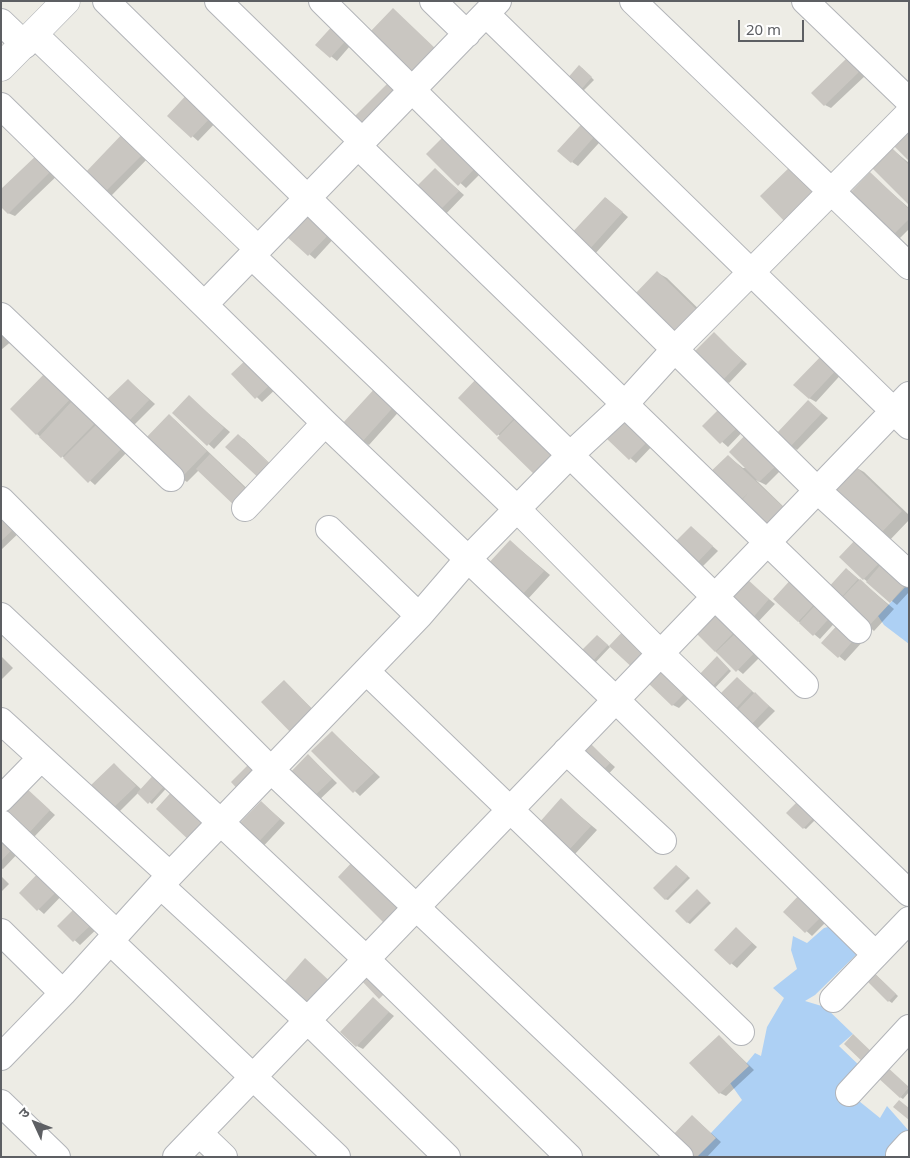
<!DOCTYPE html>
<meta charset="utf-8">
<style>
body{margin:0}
#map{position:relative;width:910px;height:1158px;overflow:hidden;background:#edece5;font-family:"Noto Sans","Noto Sans Devanagari",sans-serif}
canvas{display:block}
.frame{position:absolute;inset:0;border:2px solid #5d5f63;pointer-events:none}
.north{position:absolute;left:10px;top:1098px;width:50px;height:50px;-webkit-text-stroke:4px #fff;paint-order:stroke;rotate:313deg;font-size:14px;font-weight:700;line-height:20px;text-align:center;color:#5d5f63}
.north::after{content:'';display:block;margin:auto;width:18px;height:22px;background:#5d5f63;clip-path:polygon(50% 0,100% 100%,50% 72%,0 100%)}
.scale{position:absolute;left:738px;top:20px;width:66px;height:22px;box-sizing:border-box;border:2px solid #5d5f63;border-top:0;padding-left:6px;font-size:15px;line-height:18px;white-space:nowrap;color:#5d5f63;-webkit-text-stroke:4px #fff;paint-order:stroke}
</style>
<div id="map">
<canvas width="910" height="1158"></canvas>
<div class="frame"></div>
<div class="north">उ</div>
<div class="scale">20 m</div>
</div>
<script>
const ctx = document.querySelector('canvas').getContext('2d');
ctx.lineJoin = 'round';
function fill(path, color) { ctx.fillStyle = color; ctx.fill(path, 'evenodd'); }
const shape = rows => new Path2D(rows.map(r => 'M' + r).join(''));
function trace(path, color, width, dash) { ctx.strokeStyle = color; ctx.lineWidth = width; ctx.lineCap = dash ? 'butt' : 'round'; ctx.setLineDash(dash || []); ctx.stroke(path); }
fill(shape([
 [909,583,909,644,884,625,878,616],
 [836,925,859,952,815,995,805,1001,825,1007,853,1034,839,1046,862,1068,849,1093,880,1118,887,1106,909,1131,884,1157,698,1157,693,1152,742,1100,730,1083,755,1053,761,1056,767,1027,784,998,773,988,797,969,791,950,793,936,807,943,824,928]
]), '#add0f4');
fill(shape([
 [393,10,443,56,421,79],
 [356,39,337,61,317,45],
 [848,59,866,75,831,108,825,105],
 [582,68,594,80,582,92,579,91],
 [169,116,221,117,198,141],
 [589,118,608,133,578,166,572,162],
 [127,131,153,153,111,196,105,192],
 [892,149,909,163,909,203],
 [40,153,61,172,15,216,8,213],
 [428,154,485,169,466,188],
 [435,169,464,195,443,217,437,213],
 [870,174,909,208,909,229,898,240,892,236],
 [606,198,628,217,594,255,587,251],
 [309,213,336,236,315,259,288,236],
 [658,273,667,278,712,322,689,346],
 [1,327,14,339,1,350],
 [714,334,747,364,729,383,723,380],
 [826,352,846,369,816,402,809,398],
 [49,371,129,450,95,485,37,434],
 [233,374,280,385,262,402],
 [128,380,155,404,133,426,126,423],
 [378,387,403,407,369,445,362,441],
 [189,397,230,432,214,449,174,413],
 [460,398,524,419,500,436],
 [809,402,828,418,797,450,791,446],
 [169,416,175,420,258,499,199,470,187,482,181,478],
 [704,426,748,426,728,447],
 [238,436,244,439,279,472],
 [609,439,656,442,636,463],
 [728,456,743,468,787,464,766,485,756,480,789,512,738,507],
 [855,467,864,472,909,515,909,520,889,541,879,535],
 [1,506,24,528,1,550],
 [691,527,718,551,701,568,695,565],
 [859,538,909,584,909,592,897,605,864,579],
 [510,541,550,575,527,600,521,596],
 [849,571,894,609,874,631,838,600],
 [796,577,841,616,820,639,798,621],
 [746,580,775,604,757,623,750,620],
 [720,613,764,653,743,674,715,651],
 [627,629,594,664,591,663,600,638,610,647],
 [864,640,845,661,823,643],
 [1,656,13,668,1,680],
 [720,660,731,671,713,690,698,677],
 [672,668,696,691,679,708,673,705],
 [737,678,775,711,754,732,735,715],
 [284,682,326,722,305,742],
 [332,732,380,777,360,796,313,751],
 [586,741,615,767,604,779],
 [309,756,337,783,316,803],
 [114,764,142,790,172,782,152,804,138,793,119,812,112,808],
 [24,787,55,815,34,837,28,834],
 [802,799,820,815,806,829,804,828],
 [561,800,597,830,575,854,569,850],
 [261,802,285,823,258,852],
 [1,828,23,848,3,869,1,868],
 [679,868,690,878,668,900,665,899],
 [1,876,9,884,1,892],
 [69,888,44,914,20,893],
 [699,892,711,903,690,924,687,922],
 [785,912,830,918,812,936],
 [102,924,80,945,59,926],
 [736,928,757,947,737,968,715,950],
 [871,970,898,996,892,1003,889,1001],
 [373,999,394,1016,363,1049,357,1046],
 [719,1036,754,1070,726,1096,720,1093],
 [909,1087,909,1092,903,1099,900,1097],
 [692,1116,721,1142,707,1157,691,1157]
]), '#0003');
fill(shape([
 [393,8,438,51,414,76,369,33],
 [336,22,351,35,330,58,315,45],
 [848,57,861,70,824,106,811,93],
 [579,65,592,77,579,92,566,80],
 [394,77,405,89,360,132,350,121],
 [191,90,215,113,191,138,167,116],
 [589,116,602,128,571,163,557,151],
 [127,129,148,149,104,193,84,174],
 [909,131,909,161,894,146],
 [447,133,479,164,458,186,426,154],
 [892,148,909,165,909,205,872,168],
 [40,152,55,167,8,214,1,207,1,189],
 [795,162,824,192,789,226,760,196],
 [435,168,459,191,436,214,412,191],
 [870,172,909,209,909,219,891,237,847,196],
 [605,197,623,212,587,252,569,236],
 [308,211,331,232,308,256,286,236],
 [657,271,703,316,678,341,632,297],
 [714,332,742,360,722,381,693,353],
 [826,351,841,365,809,399,793,385],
 [250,356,274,381,255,399,231,374],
 [49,369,75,394,36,435,10,409],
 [479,376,518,414,497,436,458,398],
 [128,379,149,400,126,424,104,402],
 [378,385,397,403,362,442,342,424],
 [189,395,224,428,207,446,172,413],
 [73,400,96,422,61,458,39,437],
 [808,400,822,413,790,447,776,434],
 [724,404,743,422,720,444,702,426],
 [169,414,207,451,180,479,142,442],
 [517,417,559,459,539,479,497,438],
 [630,417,651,438,629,460,607,439],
 [99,422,124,446,88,483,63,458],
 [751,429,782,460,759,482,729,452],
 [238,434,274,468,262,481,225,447],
 [210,454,252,495,238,509,196,469],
 [728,455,784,508,762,531,736,507,749,492,735,506,705,477],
 [854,465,902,511,878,536,831,490],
 [1,506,19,524,1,541],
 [691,526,713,546,694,566,672,545],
 [858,537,882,560,863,580,839,557],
 [510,540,544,571,520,597,486,566],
 [883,562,907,583,890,603,866,582],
 [846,568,858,579,838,601,826,590],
 [795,575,820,598,798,622,773,599],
 [746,578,769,599,750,621,727,600],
 [860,579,888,605,867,628,838,602],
 [821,599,835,612,813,636,799,623],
 [720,611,737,629,715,652,697,634],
 [841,621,858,635,838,658,821,643],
 [627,627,653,653,636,671,609,646],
 [740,629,758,649,736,672,716,652],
 [597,635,608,645,590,664,579,653],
 [717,656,729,669,709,690,697,677],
 [666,663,691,687,672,706,647,682],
 [737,677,752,691,731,714,715,699],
 [284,680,321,718,298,740,261,702],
 [755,692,769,706,747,729,733,715],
 [332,731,374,773,353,793,311,751],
 [586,739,610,763,597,776,573,752],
 [308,754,332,779,309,801,286,777],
 [252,761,264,773,242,794,231,782],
 [114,763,136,786,112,809,90,786],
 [159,769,170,780,148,804,137,793],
 [24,786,50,810,27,835,1,810],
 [175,788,213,823,193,844,156,809],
 [802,797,818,813,803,829,786,813],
 [561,798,591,826,568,851,538,824],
 [261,801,280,819,251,850,232,831],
 [1,829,17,844,1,861],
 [356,858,406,908,387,926,338,877],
 [676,865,688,876,665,900,653,888],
 [45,866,64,884,37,911,19,893],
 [697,889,709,901,687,923,675,911],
 [802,892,824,914,805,933,783,912],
 [80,903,96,920,73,942,57,926],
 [736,927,752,943,730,965,714,950],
 [305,958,336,987,315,1010,284,982],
 [868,967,896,994,888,1002,861,975],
 [370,970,389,989,379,999,360,979],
 [373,997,389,1012,356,1047,340,1032],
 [853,1034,876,1056,867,1066,844,1044],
 [719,1035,749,1066,719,1094,689,1063],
 [886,1066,909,1087,900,1098,876,1076],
 [899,1100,909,1108,909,1120,893,1107],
 [692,1115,716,1138,697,1157,689,1157,670,1138]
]), '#c9c6c1');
const minor = shape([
 [106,1,805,685],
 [218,1,362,141],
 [322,1,817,490,909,574],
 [433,1,467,34],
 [633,1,909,266],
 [805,1,909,101],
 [486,14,909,426],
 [1,22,25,45],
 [35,35,258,249],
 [1,106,325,423,615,699,875,954],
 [358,146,858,630],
 [252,256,517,509,660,653,909,893],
 [205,304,498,1],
 [1,316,171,478],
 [1,500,271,770,680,1157],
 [245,508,325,423],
 [329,529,419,616],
 [1,616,366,959,569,1157],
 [366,671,741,1032],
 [1,721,170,875],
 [566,751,663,841],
 [1,799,41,758],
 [1,823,116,933],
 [161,886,307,1020,447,1157],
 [1,932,63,993],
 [110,941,337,1157],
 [833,999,909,920],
 [1,1057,63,993,170,875,419,616,468,559,570,455,625,404,674,350,909,113],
 [849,1093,909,1028],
 [1,1103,57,1157],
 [199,1133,224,1157],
 [899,1155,909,1144],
 [176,1157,909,395]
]);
const tertiary = shape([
 [1,67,66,1]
]);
trace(minor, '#b2b4b8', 28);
trace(tertiary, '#b2b4b8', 29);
trace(minor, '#fff', 26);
trace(tertiary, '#fff', 28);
</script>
